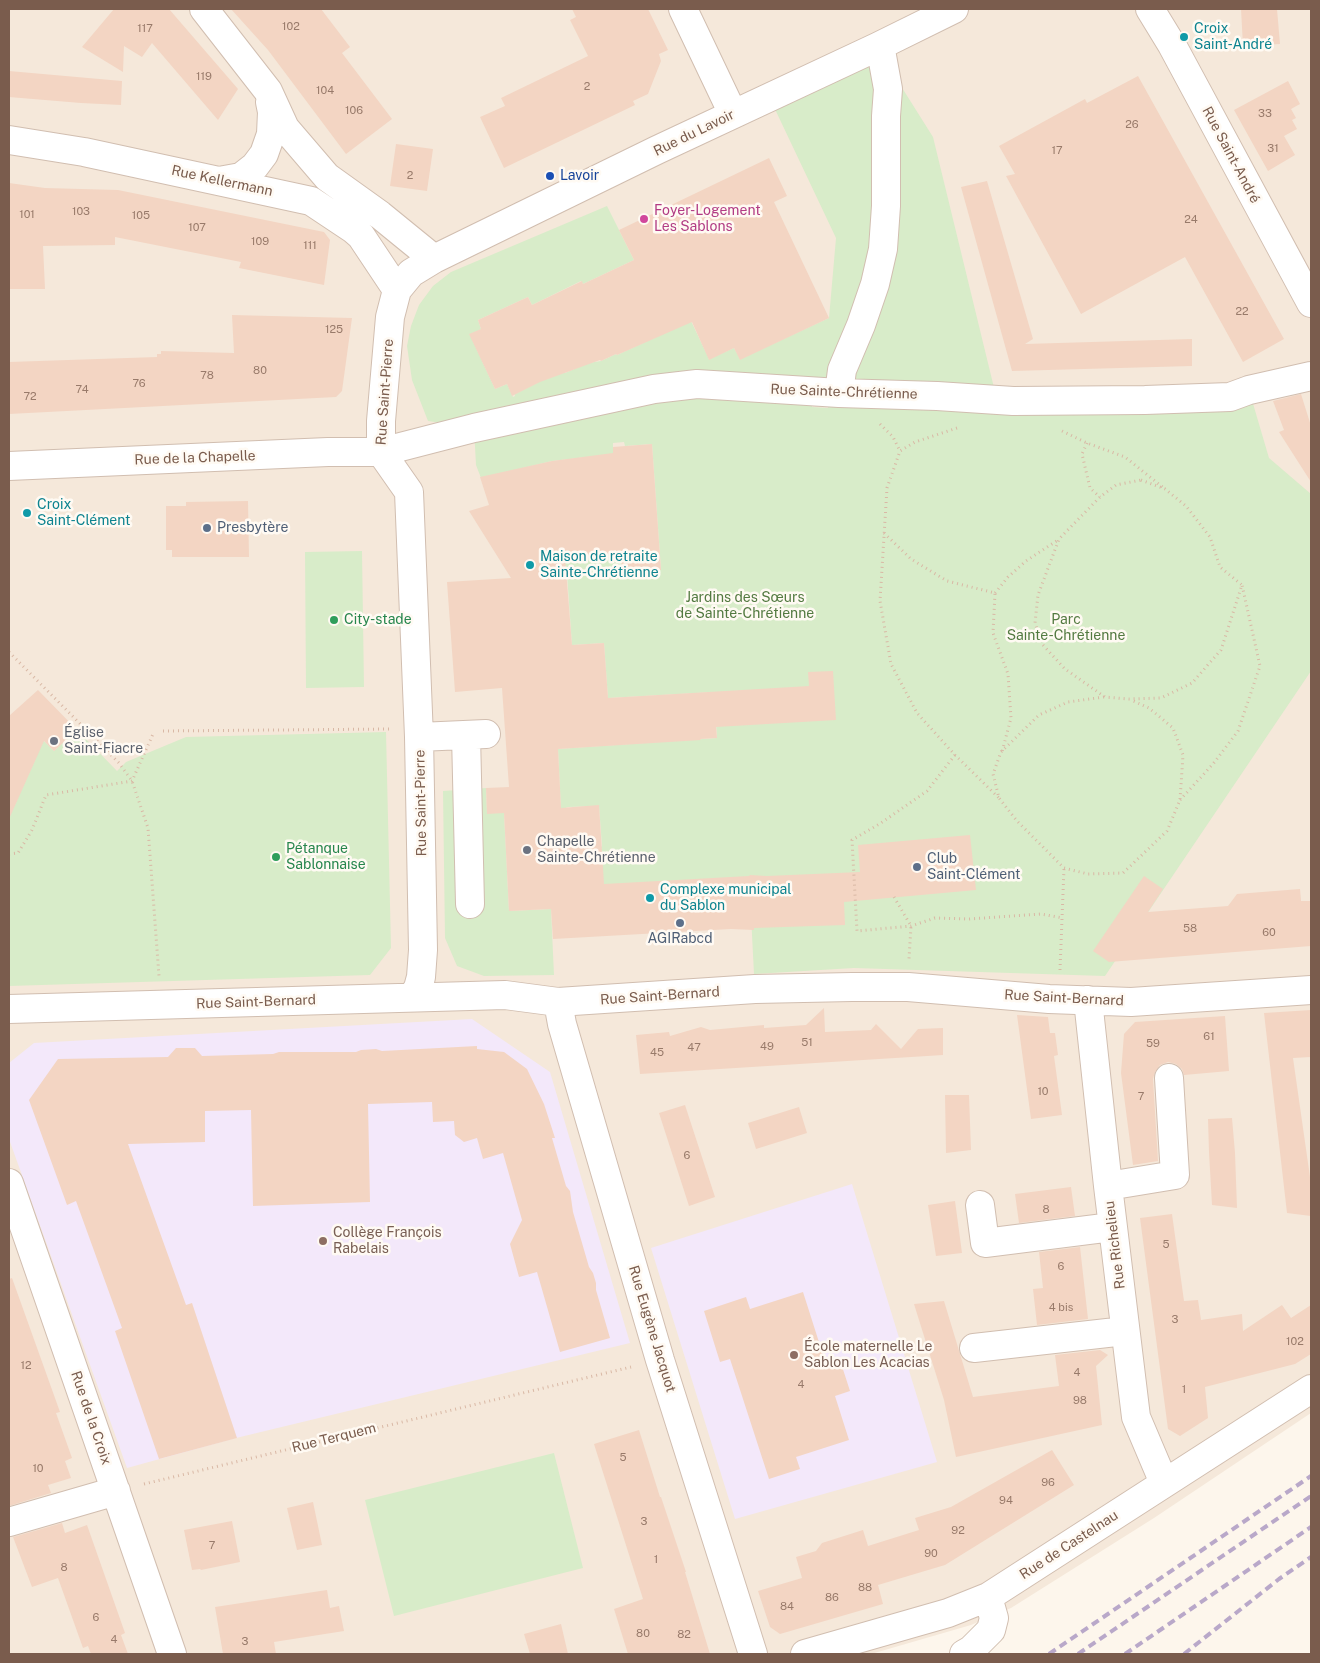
<!DOCTYPE html>
<meta charset="utf-8">
<style>
body{margin:0}
#map{position:relative;width:1320px;height:1663px;overflow:hidden;background:#fdf6ec;font-family:"Public Sans",sans-serif}
canvas{display:block}
.frame{position:absolute;inset:0;border:10px solid #7a5c4d;pointer-events:none}
</style>
<div id="map">
<canvas width="1320" height="1663"></canvas>
<div class="frame"></div>
</div>
<script>
const ctx = document.querySelector('canvas').getContext('2d');
ctx.lineJoin = 'round';
function fill(path, color) { ctx.fillStyle = color; ctx.fill(path, 'evenodd'); }
const shape = rows => new Path2D(rows.map(r => 'M' + r).join(''));
function trace(path, color, width, dash) { ctx.strokeStyle = color; ctx.lineWidth = width; ctx.lineCap = dash ? 'butt' : 'round'; ctx.setLineDash(dash || []); ctx.stroke(path); }
function label(font, color, halo, rows, align = 'center') {
  ctx.font = font + ' "Public Sans",sans-serif'; ctx.lineWidth = 5; ctx.setLineDash([]); ctx.textBaseline = 'middle'; ctx.strokeStyle = halo; ctx.fillStyle = color; for (const [text, x, y, turn = 0] of rows) {
    ctx.save(); ctx.translate(x, y); ctx.rotate((+turn || 0) * Math.PI / 180); ctx.textAlign = isNaN(turn) ? turn : align; if (halo) ctx.strokeText(text, 0, 0); ctx.fillText(text, 0, 0); ctx.restore();
  }
}
fill(shape([
 [9,9,1311,9,1311,1413,1154,1518,1011,1608,971,1625,871,1654,9,1654]
]), '#f5e8da');
fill(shape([
 [472,1019,550,1072,630,1343,236,1438,127,1468,9,1139,9,1063,34,1043],
 [852,1184,937,1462,735,1519,651,1248]
]), '#f3e8fa');
fill(shape([
 [882,56,933,137,997,400,1249,390,1269,458,1311,494,1311,671,1105,976,854,968,754,974,749,877,565,887,602,846,599,806,568,807,561,810,558,749,717,738,714,692,608,698,604,643,572,645,567,574,560,558,621,554,622,576,633,576,633,571,661,569,652,444,625,446,624,442,613,443,613,454,552,461,481,478,476,465,474,428,428,421,412,380,407,346,411,326,419,305,433,286,451,272,607,206,634,260,583,284,581,281,532,305,528,297,478,320,481,329,470,335,495,389,507,384,513,397,515,396,514,392,563,371,565,373,588,363,601,361,616,354,617,355,691,321,709,359,734,348,740,359,829,318,836,238,773,105],
 [813,393,829,393,828,408,812,407],
 [362,551,364,687,306,688,305,552],
 [77,730,117,771,126,762,186,737,386,732,391,948,370,975,9,986,9,794,19,783,36,733,54,751],
 [486,788,487,813,504,813,509,911,551,909,554,975,484,976,457,966,445,938,443,791],
 [554,1453,583,1568,394,1616,365,1500]
]), '#d8ecc9');
fill(shape([
 [114,9,169,9,238,89,218,120,152,43,142,57,124,46,123,72,82,47],
 [231,9,321,9,350,47,342,53,392,119,346,154,268,50],
 [572,9,648,9,668,50,659,54,661,61,648,94,633,101,635,105,504,168,480,117,505,106,501,98,588,56,570,20,576,17],
 [1241,9,1277,9,1280,44,1243,46],
 [9,71,122,81,121,105,81,103,9,97],
 [1138,76,1284,339,1243,362,1185,257,1081,314,1006,176,1015,174,999,146,1085,99,1087,103],
 [1288,81,1300,104,1291,109,1296,118,1292,120,1297,129,1284,136,1295,155,1268,171,1234,110],
 [396,144,433,149,427,191,390,186],
 [769,158,787,196,774,202,829,318,740,360,734,348,709,360,692,322,617,355,616,354,601,361,600,360,540,382,512,396,507,384,495,389,469,334,481,329,478,320,528,297,532,305,582,281,583,284,634,260,619,230],
 [987,181,1033,339,1025,344,1192,339,1192,366,1012,371,961,187],
 [9,183,45,188,118,190,324,232,330,240,324,285,239,268,241,262,115,237,115,245,43,246,45,289,9,289],
 [232,315,352,318,342,391,336,397,9,414,9,362,157,357,157,354,161,354,161,351,234,353],
 [1301,394,1311,426,1311,482,1279,432,1284,430,1273,401],
 [652,444,661,570,622,572,621,554,565,557,572,645,604,643,608,698,809,686,808,672,833,671,836,720,716,727,717,738,700,739,701,740,558,749,561,808,599,805,604,884,749,876,750,875,767,876,860,872,858,845,970,835,976,890,844,902,845,925,754,928,754,930,731,929,553,939,551,909,509,911,504,813,487,814,486,788,509,787,502,688,455,692,447,582,511,578,469,511,489,505,480,477,552,461,613,453,613,447],
 [248,501,249,557,172,557,172,550,166,550,166,506,186,506,186,502],
 [38,690,77,730,54,751,44,741,9,819,9,716],
 [1144,876,1163,889,1148,912,1228,906,1237,894,1300,889,1301,901,1311,901,1311,946,1109,962,1093,951],
 [824,1008,825,1032,871,1030,876,1024,901,1049,918,1029,943,1028,943,1055,640,1074,636,1035,669,1032,670,1036,701,1027,710,1030,764,1025,764,1028,806,1025],
 [1311,1010,1311,1057,1293,1058,1311,1184,1311,1216,1287,1213,1264,1013],
 [1017,1015,1048,1017,1050,1033,1055,1033,1058,1055,1054,1056,1062,1115,1031,1119],
 [1225,1016,1229,1071,1184,1075,1182,1069,1176,1064,1168,1062,1160,1065,1155,1072,1153,1079,1158,1161,1133,1165,1121,1073,1124,1034,1135,1022],
 [477,1046,477,1049,504,1052,527,1069,544,1104,555,1138,552,1138,566,1186,570,1191,573,1212,589,1267,593,1273,596,1283,596,1290,610,1338,560,1352,537,1272,519,1277,510,1244,522,1220,503,1153,483,1159,477,1138,464,1142,455,1135,454,1121,433,1122,432,1102,368,1104,370,1202,253,1206,251,1110,205,1111,205,1142,128,1144,186,1305,192,1303,237,1438,159,1459,115,1331,122,1328,76,1201,67,1205,29,1100,58,1059,168,1057,176,1048,195,1048,202,1056,273,1054,279,1052,356,1052,361,1050,376,1049,382,1051],
 [945,1095,969,1095,971,1150,946,1153],
 [685,1105,715,1197,689,1206,659,1113],
 [799,1107,807,1133,756,1149,748,1123],
 [1232,1118,1235,1153,1237,1208,1212,1205,1209,1152,1208,1119],
 [1071,1187,1075,1216,1019,1223,1015,1194],
 [955,1201,962,1253,936,1256,928,1205],
 [1172,1214,1184,1301,1198,1300,1201,1320,1242,1314,1243,1331,1282,1305,1291,1318,1311,1305,1311,1354,1295,1364,1205,1387,1208,1418,1180,1436,1168,1429,1140,1218],
 [1080,1247,1088,1319,1037,1325,1033,1289,1043,1288,1039,1252],
 [12,1278,60,1412,56,1413,72,1458,65,1461,71,1478,48,1485,51,1493,9,1506,9,1279],
 [803,1292,825,1361,839,1357,850,1391,835,1396,849,1440,796,1457,800,1469,769,1479,730,1359,720,1362,704,1311,746,1297,750,1309],
 [944,1301,973,1397,1059,1386,1055,1355,1100,1350,1108,1355,1096,1366,1102,1425,956,1457,944,1400,914,1304],
 [639,1430,660,1497,661,1497,686,1572,685,1572,710,1654,628,1654,614,1609,643,1599,594,1444],
 [1052,1450,1074,1485,945,1565,878,1585,883,1604,780,1634,770,1627,758,1591,802,1578,796,1557,816,1551,822,1543,863,1530,868,1546,919,1530,915,1518,951,1507],
 [313,1502,322,1545,297,1550,287,1508],
 [232,1521,240,1562,201,1570,200,1569,192,1570,184,1530],
 [62,1523,65,1533,87,1525,125,1633,121,1635,128,1654,91,1654,88,1646,83,1648,58,1578,32,1587,13,1537],
 [327,1590,330,1608,339,1606,344,1631,274,1642,276,1654,223,1654,215,1607],
 [561,1624,568,1654,530,1654,524,1634]
]), '#f3d5c3');
const minor = shape([
 [204,9,268,91,285,128,327,177,380,215,434,259],
 [683,9,733,114],
 [1150,9,1172,45,1311,303],
 [9,140,84,152,311,201,353,229,361,236,397,290],
 [219,181,241,177,255,166,264,154,271,134,272,112,270,102],
 [839,393,842,370,861,325,875,284,883,249,886,206,886,116,888,89,882,56,877,47],
 [9,466,328,452,381,452,474,428,654,389,697,384,839,393,937,396,1013,401,1145,400,1230,397,1249,390,1311,376],
 [466,735,470,904],
 [419,737,486,734],
 [412,997,418,988,421,977,423,950,419,737,409,492,381,452,381,421,390,317,397,290,411,273,434,259,657,150,877,47,954,9],
 [1088,1000,1108,1186,1136,1417,1164,1483],
 [558,1002,562,1024,660,1360,753,1654],
 [9,1009,505,995,558,1002,755,989,852,987,908,987,1049,999,1131,1002,1311,990],
 [9,1183,172,1654],
 [1108,1186,1175,1175,1169,1078],
 [980,1205,985,1243,1112,1227],
 [974,1348,1125,1331],
 [9,1522,116,1491],
 [805,1654,948,1613,988,1597,1311,1389],
 [964,1654,971,1650,991,1630,994,1618,988,1597]
]);
trace(minor, '#d1beb0', 30);
trace(shape([
 [880,424,893,437,900,451],
 [957,428,915,442,900,451,887,488,880,601,891,664,917,713,955,755,999,798],
 [1062,431,1087,443,1125,457,1165,489],
 [1087,443,1082,454,1090,488,1100,497],
 [1141,480,1165,489,1186,506,1210,537,1220,567,1242,585,1221,650,1192,683,1161,698,1129,699,1105,697,1065,669,1042,644,1035,623,1038,595,1059,539,1100,497,1116,485,1141,480],
 [884,533,911,559,947,581,995,593,993,633,1008,674,1011,718,1002,752],
 [995,593,1008,577,1026,561,1058,540],
 [9,652,119,763,132,781,148,828,159,976],
 [1104,697,1068,702,1039,715,1001,752,993,774,999,798,1017,821,1064,868,1088,874,1123,873,1167,831,1180,800,1183,755,1173,728,1149,708,1131,700],
 [163,731,390,729],
 [955,755,927,791,881,823,852,840,857,931,911,926,935,918,969,919,1041,914,1063,918],
 [1180,800,1213,764,1238,731,1260,666,1242,585],
 [9,854,18,853,32,830,46,795,132,781,153,734],
 [894,897,911,926,909,959],
 [1060,970,1064,868],
 [144,1484,631,1367]
]), '#d9b8a5', 3, [1, 4]);
trace(minor, '#fff', 28);
trace(shape([
 [1049,1654,1311,1476],
 [1078,1654,1311,1496],
 [1125,1654,1311,1527],
 [1184,1654,1279,1579,1311,1557]
]), '#b9a8c9', 4, [8, 5]);
for (const [x, y, r, color] of [
 [1184,37,5,"#0f9aa8"],
 [550,176,5,"#1a4fb4"],
 [644,219,5,"#d1479c"],
 [27,513,5,"#0f9aa8"],
 [207,528,5,"#5c6f8a"],
 [530,565,5,"#0f9aa8"],
 [334,620,5,"#2e9e5b"],
 [54,741,5,"#6b7280"],
 [527,850,5,"#6b7280"],
 [276,857,5,"#2e9e5b"],
 [917,867,5,"#5c6f8a"],
 [650,898,5,"#0f9aa8"],
 [680,923,5,"#5c6f8a"],
 [323,1241,5,"#8d6e63"],
 [794,1355,5,"#8d6e63"]
]) { const dot = new Path2D(); dot.arc(x, y, r, 0, 2 * Math.PI); ctx.fillStyle = color; ctx.fill(dot); trace(dot, '#fffaf3', 2); }
label('11px', '#987a6a', null, [
 ["102",291,27],
 ["117",145,29],
 ["119",204,77],
 ["2",587,87],
 ["104",325,91],
 ["106",354,111],
 ["33",1265,114],
 ["26",1132,125],
 ["31",1273,149],
 ["17",1057,151],
 ["2",410,176],
 ["103",81,212],
 ["101",27,215],
 ["105",141,216],
 ["24",1191,220],
 ["107",197,228],
 ["109",260,242],
 ["111",310,246],
 ["22",1242,312],
 ["125",334,330],
 ["80",260,371],
 ["78",207,376],
 ["76",139,384],
 ["74",82,390],
 ["72",30,397],
 ["58",1190,929],
 ["60",1269,933],
 ["61",1209,1037],
 ["51",807,1043],
 ["59",1153,1044],
 ["49",767,1047],
 ["47",694,1048],
 ["45",657,1053],
 ["10",1043,1092],
 ["7",1141,1097],
 ["6",687,1156],
 ["8",1046,1210],
 ["5",1166,1245],
 ["6",1061,1267],
 ["4 bis",1061,1308],
 ["3",1175,1320],
 ["102",1295,1342],
 ["12",26,1366],
 ["4",1077,1373],
 ["4",801,1385],
 ["1",1184,1390],
 ["98",1080,1401],
 ["5",623,1458],
 ["10",38,1469],
 ["96",1048,1483],
 ["94",1006,1501],
 ["3",644,1522],
 ["92",958,1531],
 ["7",212,1546],
 ["90",931,1554],
 ["1",656,1560],
 ["8",64,1568],
 ["88",865,1588],
 ["86",832,1598],
 ["84",787,1607],
 ["6",96,1618],
 ["80",643,1634],
 ["82",684,1635],
 ["4",114,1640],
 ["3",245,1642]
]);
label('14px', '#0d838f', '#fffaf3', [
 ["Croix",1194,29],
 ["Saint-André",1194,45],
 ["Croix",37,505],
 ["Saint-Clément",37,521],
 ["Maison de retraite",540,557],
 ["Sainte-Chrétienne",540,573],
 ["Complexe municipal",660,890],
 ["du Sablon",660,906]
], 'left');
label('14px', '#7a5c4d', '#fffaf3', [
 ["Rue du Lavoir",694,133,-26],
 ["Rue Saint-André",1231,155,62],
 ["Rue Kellermann",222,181,12],
 ["Rue Saint-Pierre",385,392,-86],
 ["Rue Sainte-Chrétienne",844,392,2],
 ["Rue de la Chapelle",195,458,-2],
 ["Rue Saint-Pierre",421,803,-91],
 ["Rue Saint-Bernard",660,996,-4],
 ["Rue Saint-Bernard",1064,998,3],
 ["Rue Saint-Bernard",256,1002,-2],
 ["Rue Richelieu",1115,1245,-97],
 ["Rue Eugène Jacquot",652,1329,73],
 ["Rue de la Croix",91,1418,71],
 ["Rue Terquem",334,1438,-14],
 ["Rue de Castelnau",1069,1545,-33]
]);
label('14px', '#164399', '#fffaf3', [
 ["Lavoir",560,176]
], 'left');
label('14px', '#b23c85', '#fffaf3', [
 ["Foyer-Logement",654,211],
 ["Les Sablons",654,227]
], 'left');
label('14px', '#4e5e75', '#fffaf3', [
 ["Presbytère",217,528],
 ["Club",927,859],
 ["Saint-Clément",927,875],
 ["AGIRabcd",680,939,"center"]
], 'left');
label('14px', '#537a41', '#fffaf3', [
 ["Jardins des Sœurs",745,598],
 ["de Sainte-Chrétienne",745,614],
 ["Parc",1066,620],
 ["Sainte-Chrétienne",1066,636]
]);
label('14px', '#27864d', '#fffaf3', [
 ["City-stade",344,620],
 ["Pétanque",286,849],
 ["Sablonnaise",286,865]
], 'left');
label('14px', '#5b616d', '#fffaf3', [
 ["Église",64,733],
 ["Saint-Fiacre",64,749],
 ["Chapelle",537,842],
 ["Sainte-Chrétienne",537,858]
], 'left');
label('14px', '#785e54', '#fffaf3', [
 ["Collège François",333,1233],
 ["Rabelais",333,1249],
 ["École maternelle Le",804,1347],
 ["Sablon Les Acacias",804,1363]
], 'left');
</script>
